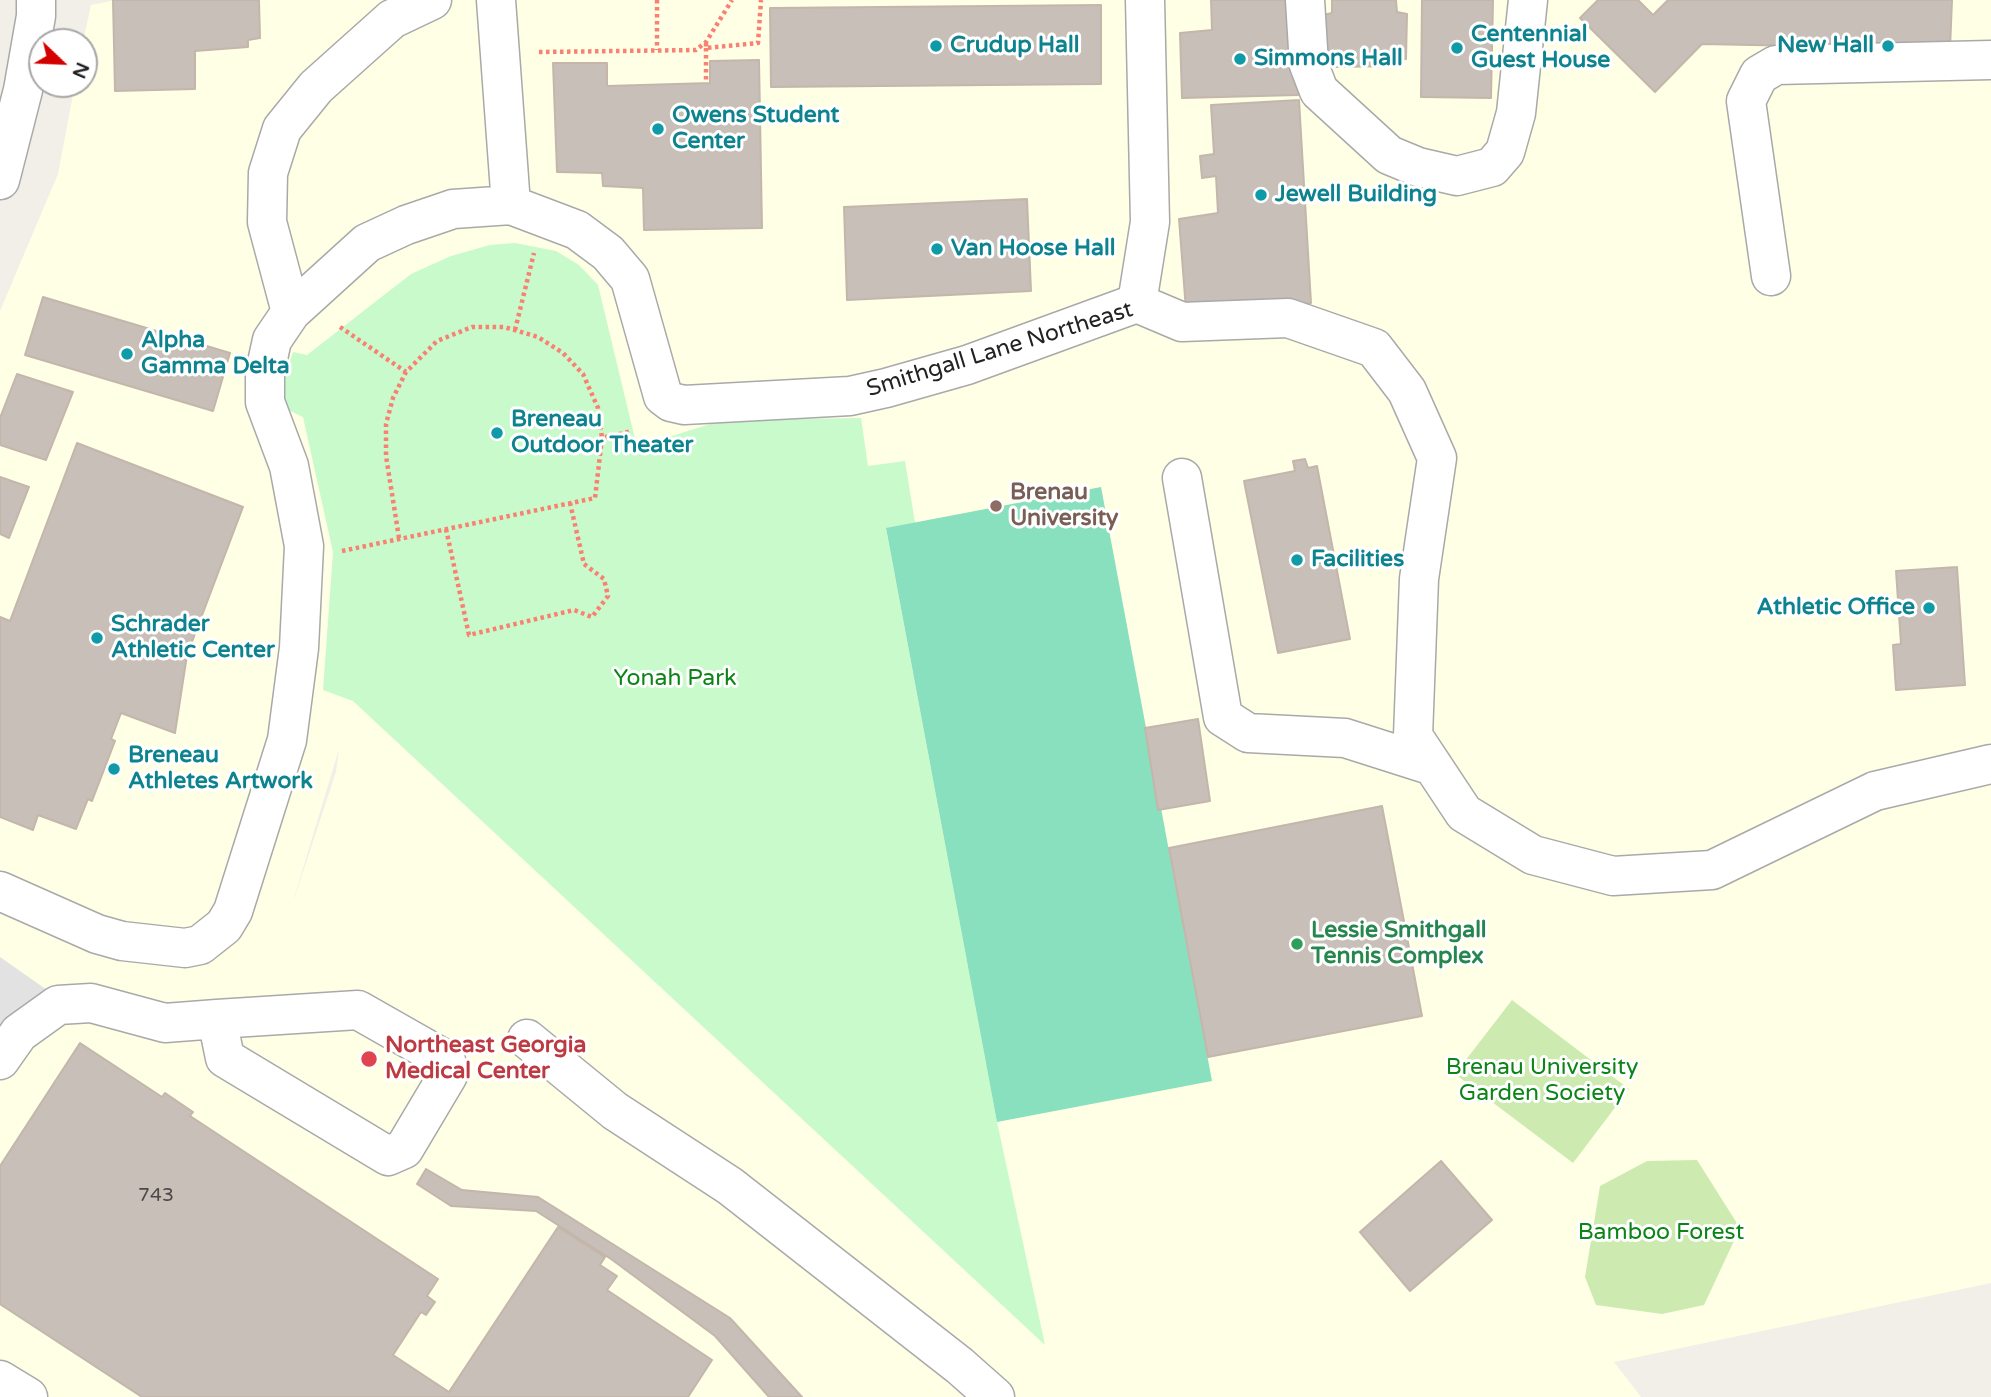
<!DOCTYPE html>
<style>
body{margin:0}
#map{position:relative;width:1991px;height:1397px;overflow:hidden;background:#f2efe9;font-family:"Varela Round",sans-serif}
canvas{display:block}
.north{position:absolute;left:28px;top:28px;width:70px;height:70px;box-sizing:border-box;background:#fff;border:2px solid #a7a7a7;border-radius:50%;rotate:113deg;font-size:19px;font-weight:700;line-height:28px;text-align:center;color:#222}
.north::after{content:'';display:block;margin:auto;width:24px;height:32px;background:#d40000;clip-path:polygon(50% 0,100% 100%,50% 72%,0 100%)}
</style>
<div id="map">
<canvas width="1991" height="1397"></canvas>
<div class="north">N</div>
</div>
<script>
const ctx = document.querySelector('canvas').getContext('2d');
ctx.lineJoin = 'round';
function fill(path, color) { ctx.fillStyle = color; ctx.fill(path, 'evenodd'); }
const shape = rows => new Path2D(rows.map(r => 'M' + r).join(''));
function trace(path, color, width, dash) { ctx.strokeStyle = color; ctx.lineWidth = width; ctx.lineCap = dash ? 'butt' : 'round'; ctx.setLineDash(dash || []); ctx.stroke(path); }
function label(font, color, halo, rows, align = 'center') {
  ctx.font = font + ' "Varela Round",sans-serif'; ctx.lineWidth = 6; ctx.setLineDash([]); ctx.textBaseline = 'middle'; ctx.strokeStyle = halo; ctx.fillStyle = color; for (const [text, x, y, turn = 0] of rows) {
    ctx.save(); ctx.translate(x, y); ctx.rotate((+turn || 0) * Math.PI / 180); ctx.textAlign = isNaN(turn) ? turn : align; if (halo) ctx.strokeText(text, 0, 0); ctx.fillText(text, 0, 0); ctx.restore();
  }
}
fill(shape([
 [116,0,1991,0,1991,1283,1614,1362,1641,1397,0,1397,0,311,58,174,75,84,84,84,83,42,91,5],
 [339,749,336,772,294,899,294,898]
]), '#ffffe5');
fill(shape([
 [1512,1000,1629,1089,1573,1163,1455,1074],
 [1697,1160,1740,1228,1704,1305,1662,1314,1596,1305,1585,1277,1600,1186,1647,1161]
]), '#cdebb0');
fill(shape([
 [515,243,556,251,579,265,598,285,637,447,723,420,861,418,868,466,905,461,915,523,886,529,997,1122,1045,1345,353,701,323,690,333,552,303,417,276,404,293,352,307,355,411,274,451,256,490,245]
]), '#c8facc');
fill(shape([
 [1101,487,1212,1081,997,1122,886,528]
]), '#88e0be');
fill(shape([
 [0,957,47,990,0,1072]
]), '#e2e2e2');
const building = shape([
 [113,0,259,0,260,38,248,40,248,47,195,51,195,89,115,91,113,0],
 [1211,0,1299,0,1301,84,1298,95,1182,98,1180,33,1212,30,1211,0],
 [1332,0,1396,0,1397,12,1407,14,1406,59,1396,60,1396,66,1332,67,1333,60,1322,61,1323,15,1332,13,1332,0],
 [1422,0,1493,0,1491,98,1421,97,1422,0],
 [1598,0,1638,0,1653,15,1668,0,1952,0,1950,49,1702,44,1655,92,1580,18,1598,0],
 [1101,5,1101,84,771,87,770,8,1101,5],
 [759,60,762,228,644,230,643,188,603,186,602,173,557,172,553,63,607,63,607,86,710,83,710,61,759,60],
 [1299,100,1311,303,1186,310,1179,219,1218,213,1216,176,1202,178,1200,156,1214,154,1211,105,1299,100],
 [1027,199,1031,291,847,300,844,207,1027,199],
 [43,297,230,353,213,411,25,355,43,297],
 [17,374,73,392,46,460,0,445,0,418,17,374],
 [77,443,243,507,187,655,175,733,121,713,111,739,115,741,92,801,88,799,76,829,38,815,33,830,0,817,0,617,10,621,77,443],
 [1305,459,1308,468,1317,466,1350,639,1278,653,1244,481,1295,471,1293,461,1305,459],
 [0,477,29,487,9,538,0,534,0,477],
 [1957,567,1965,685,1896,690,1893,645,1901,644,1896,571,1957,567],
 [1198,719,1210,801,1158,810,1145,728,1198,719],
 [1382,806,1422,1016,1208,1057,1169,848,1382,806],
 [80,1043,162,1097,165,1093,193,1112,190,1116,438,1279,427,1296,435,1302,426,1315,421,1312,393,1355,449,1392,558,1227,605,1257,600,1265,617,1276,607,1290,712,1360,688,1397,142,1397,0,1304,0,1166,80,1043],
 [1441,1161,1492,1220,1410,1291,1360,1232,1441,1161],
 [426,1169,462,1190,538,1197,730,1318,802,1397,769,1397,715,1336,611,1259,536,1211,451,1206,417,1184,426,1169]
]);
fill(building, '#c7bfb8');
trace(building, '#c4b6ab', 2);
const minor = shape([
 [496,0,511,205],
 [1305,0,1309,65,1319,91,1389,155,1418,167,1457,176,1492,167,1505,152,1516,113,1528,0],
 [0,180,23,90,36,16,36,0],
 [1771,276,1746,101,1759,75,1776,65,1991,60],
 [1137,303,1150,222,1145,0],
 [291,312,267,222,268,173,282,129,316,87,392,19,432,0],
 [1182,478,1223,717,1248,733,1345,738,1433,766],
 [0,891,97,934,122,941,185,948,200,945,224,926,233,911,287,740,299,648,304,546,289,466,265,402,265,372,272,340,291,312,367,243,406,225,453,209,511,205,577,230,608,253,630,279,663,396,671,402,684,405,850,396,886,388,967,365,1137,303,1182,322,1288,318,1374,348,1407,391,1437,458,1419,579,1413,736,1464,813,1533,855,1613,876,1712,870,1875,791,1991,764],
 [527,1039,615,1111,730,1186,960,1366,995,1397],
 [0,1060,19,1033,58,1005,91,1003,165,1023,217,1019,358,1010,446,1060,448,1075,404,1149,388,1156,225,1058,217,1019],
 [0,1380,28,1397]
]);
trace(minor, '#a9a9a9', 41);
trace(shape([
 [657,0,657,50],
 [706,43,706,48,758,43,761,0],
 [706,48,706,80],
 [539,52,696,50,706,42,732,0],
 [340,327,406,372,437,341,472,327,504,327,538,337,563,353,583,374,598,408,602,438],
 [515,330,534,253],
 [446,529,469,635,574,610,592,617,608,596,604,579,584,564,570,503],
 [399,538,386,456,386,424,393,398,406,372],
 [342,551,595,498,602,438,632,431]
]), '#fa8072', 4.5, [3.5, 3.5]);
trace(minor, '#fff', 38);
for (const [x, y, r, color] of [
 [936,46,7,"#0f9aa8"],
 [1888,46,7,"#0f9aa8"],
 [1457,48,7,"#0f9aa8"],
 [1240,59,7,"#0f9aa8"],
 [658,129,7,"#0f9aa8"],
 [1261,195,7,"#0f9aa8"],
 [937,249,7,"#0f9aa8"],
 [127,354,7,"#0f9aa8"],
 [497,433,7,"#0f9aa8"],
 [996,506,7,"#8d6e63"],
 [1297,560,7,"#0f9aa8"],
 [1929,608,7,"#0f9aa8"],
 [97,638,7,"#0f9aa8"],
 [114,769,7,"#0f9aa8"],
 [1297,944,7,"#2e9e5b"],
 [369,1059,9,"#e0444e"]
]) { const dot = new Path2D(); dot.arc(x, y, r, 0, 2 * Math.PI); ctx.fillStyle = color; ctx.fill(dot); trace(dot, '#fff', 2.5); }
label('19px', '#4b4948', null, [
 ["743",156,1196]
]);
label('bold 23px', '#0d838f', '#fff', [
 ["Centennial",1471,35],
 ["Guest House",1471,61],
 ["Crudup Hall",950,46],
 ["New Hall",1874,46,"right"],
 ["Simmons Hall",1254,59],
 ["Owens Student",672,116],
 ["Center",672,142],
 ["Jewell Building",1275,195],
 ["Van Hoose Hall",951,249],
 ["Alpha",141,341],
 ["Gamma Delta",141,367],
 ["Breneau",511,420],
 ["Outdoor Theater",511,446],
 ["Facilities",1311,560],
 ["Athletic Office",1915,608,"right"],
 ["Schrader",111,625],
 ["Athletic Center",111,651],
 ["Breneau",128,756],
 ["Athletes Artwork",128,782]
], 'left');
label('23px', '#222', '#fff', [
 ["Smithgall Lane Northeast",1000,350,-17]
]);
label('bold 23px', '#785e54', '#fff', [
 ["Brenau",1010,493],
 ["University",1010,519]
], 'left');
label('23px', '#0c8416', '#fff', [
 ["Yonah Park",675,679],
 ["Brenau University",1542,1068],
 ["Garden Society",1542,1094],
 ["Bamboo Forest",1661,1233]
]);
label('bold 23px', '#27864d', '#fff', [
 ["Lessie Smithgall",1311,931],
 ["Tennis Complex",1311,957]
], 'left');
label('bold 23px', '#be3a42', '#fff', [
 ["Northeast Georgia",385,1046],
 ["Medical Center",385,1072]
], 'left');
</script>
